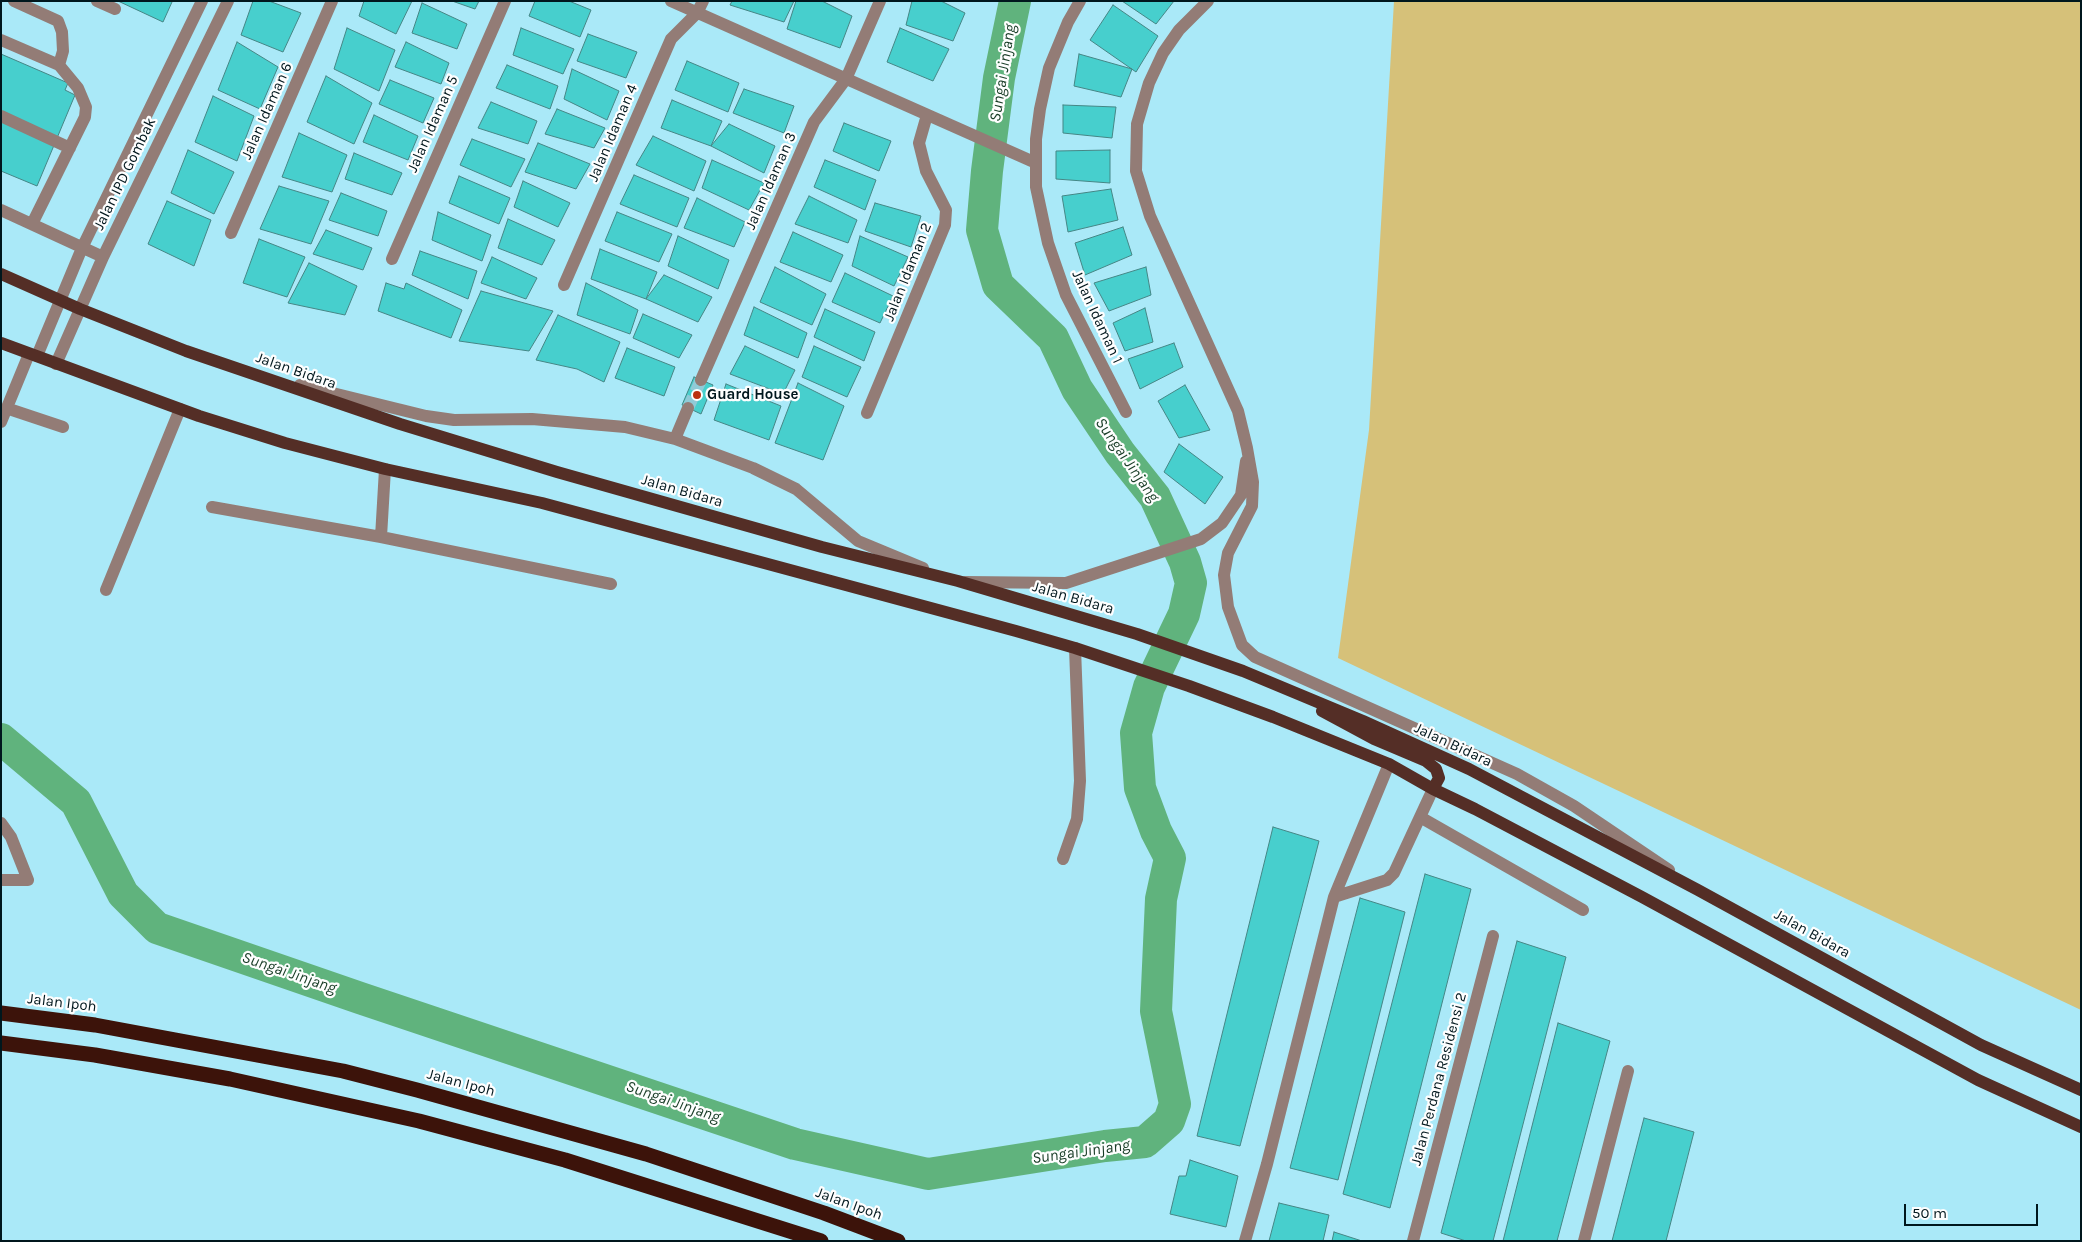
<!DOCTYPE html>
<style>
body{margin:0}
#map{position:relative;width:2082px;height:1242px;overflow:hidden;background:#aae9f8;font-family:Karla,sans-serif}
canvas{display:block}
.frame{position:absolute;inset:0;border:2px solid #00171d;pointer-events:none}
.scale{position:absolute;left:1904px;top:1204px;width:134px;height:22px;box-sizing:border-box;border:2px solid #00171d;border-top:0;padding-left:6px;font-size:15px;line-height:18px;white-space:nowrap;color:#00171d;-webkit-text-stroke:4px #fefefe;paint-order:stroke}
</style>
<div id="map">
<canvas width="2082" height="1242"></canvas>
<div class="frame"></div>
<div class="scale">50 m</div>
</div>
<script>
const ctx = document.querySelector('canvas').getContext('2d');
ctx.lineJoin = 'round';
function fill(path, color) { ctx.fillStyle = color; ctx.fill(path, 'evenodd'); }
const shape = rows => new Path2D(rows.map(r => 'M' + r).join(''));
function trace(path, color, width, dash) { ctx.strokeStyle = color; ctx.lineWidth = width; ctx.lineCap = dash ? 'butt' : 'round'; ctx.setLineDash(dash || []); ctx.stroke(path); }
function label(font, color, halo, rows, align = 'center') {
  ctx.font = font + ' Karla,sans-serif'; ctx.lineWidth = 4.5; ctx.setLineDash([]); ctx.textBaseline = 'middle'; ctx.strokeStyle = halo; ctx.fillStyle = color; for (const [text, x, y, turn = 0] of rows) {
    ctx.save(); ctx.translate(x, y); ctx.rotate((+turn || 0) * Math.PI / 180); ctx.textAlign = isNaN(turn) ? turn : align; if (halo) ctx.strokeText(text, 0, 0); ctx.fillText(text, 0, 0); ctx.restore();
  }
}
fill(shape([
 [1394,1,2081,1,2081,1010,1338,658,1369,430]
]), '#d6c179');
trace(shape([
 [1,739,76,802,123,894,157,928,360,998,795,1144,928,1174,1105,1146,1145,1142,1169,1121,1175,1104,1156,1011,1161,899,1170,858,1156,831,1140,788,1136,733,1149,687,1184,614,1191,583,1185,562,1155,497,1120,453,1077,389,1053,338,998,285,982,230,987,171,999,78,1015,1]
]), '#60b37d', 32);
const building = shape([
 [118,1,171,1,172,2,163,22,118,1],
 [253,1,269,1,301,13,283,52,241,35,253,1],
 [364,1,412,1,396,34,359,16,364,1],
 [452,1,479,1,475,9,452,1],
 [535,1,569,1,591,10,580,37,529,16,535,1],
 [732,1,794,1,784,22,730,5,732,1],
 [796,1,822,1,852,16,840,48,787,29,796,1],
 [912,1,941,1,965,13,953,41,906,25,912,1],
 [1122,1,1174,1,1156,24,1122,1],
 [422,3,467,24,457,49,412,33,422,3],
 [1113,5,1158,36,1136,72,1090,40,1113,5],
 [347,28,395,50,379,91,334,69,347,28],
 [521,28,574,49,563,74,513,55,521,28],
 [900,28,949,49,933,81,887,62,900,28],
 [588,34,637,52,626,78,577,61,588,34],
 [237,42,278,67,260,109,218,90,237,42],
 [406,42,449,63,441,84,395,67,406,42],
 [1,54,68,83,65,90,75,95,37,186,1,171,1,54],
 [1079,54,1132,69,1121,97,1074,86,1079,54],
 [687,61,739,83,728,112,675,90,687,61],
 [507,65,558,86,550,109,496,88,507,65],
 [572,69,619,91,607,120,564,99,572,69],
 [326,76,372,103,354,144,307,122,326,76],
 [390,80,434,98,423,123,379,104,390,80],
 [744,89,794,106,784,133,733,113,744,89],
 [213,96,254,116,237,161,195,142,213,96],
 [672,100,722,121,711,146,661,128,672,100],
 [491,102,537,121,528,144,478,128,491,102],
 [1063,105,1116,107,1112,138,1063,133,1063,105],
 [557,109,605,128,594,148,545,134,557,109],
 [374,115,418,136,408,160,363,142,374,115],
 [844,123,891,141,879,171,833,151,844,123],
 [729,124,775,146,764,173,711,146,729,124],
 [299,133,347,155,332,192,282,177,299,133],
 [653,136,706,161,694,191,636,165,653,136],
 [472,139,525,159,511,187,460,165,472,139],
 [538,143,590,164,576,189,525,172,538,143],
 [188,150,234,172,214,214,171,193,188,150],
 [1110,150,1110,183,1056,179,1056,151,1110,150],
 [354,153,402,173,392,195,345,179,354,153],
 [712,160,764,183,749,210,702,188,712,160],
 [825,160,876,180,865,210,814,187,825,160],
 [634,175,689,198,677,227,620,204,634,175],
 [459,176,510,198,499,224,449,203,459,176],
 [523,181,570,203,558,227,514,207,523,181],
 [279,186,329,201,311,244,260,229,279,186],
 [1111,189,1118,220,1068,232,1062,196,1111,189],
 [341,193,387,211,378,236,329,220,341,193],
 [809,196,857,220,848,243,795,224,809,196],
 [697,198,745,222,734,247,684,228,697,198],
 [167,201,211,220,194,266,148,244,167,201],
 [875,203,921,216,911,247,865,231,875,203],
 [438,212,491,235,482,261,432,240,438,212],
 [617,212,672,234,659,262,605,241,617,212],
 [508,219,555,240,542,265,498,248,508,219],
 [1123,227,1132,255,1085,275,1075,243,1123,227],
 [326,230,372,248,363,270,313,254,326,230],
 [793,232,843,255,831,282,780,262,793,232],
 [678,236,729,260,718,289,668,266,678,236],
 [860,236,908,257,894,286,852,266,860,236],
 [259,239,305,257,287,297,243,283,259,239],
 [600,249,657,272,646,299,591,279,600,249],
 [420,251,477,271,468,299,412,275,420,251],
 [492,257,537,278,526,299,481,283,492,257],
 [309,263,357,286,345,315,288,303,309,263],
 [775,267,826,294,812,325,760,302,775,267],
 [1146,267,1151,295,1109,311,1094,283,1146,267],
 [845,273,893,296,880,323,832,302,845,273],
 [664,275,712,297,698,322,646,299,664,275],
 [386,283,404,289,406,283,462,310,451,338,378,311,386,283],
 [586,283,638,310,630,334,577,315,586,283],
 [481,291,553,311,529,351,459,341,481,291],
 [754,307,807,333,798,358,744,335,754,307],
 [1145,308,1153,342,1125,351,1113,323,1145,308],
 [825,309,875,332,864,361,814,337,825,309],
 [643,314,692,335,679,358,633,338,643,314],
 [558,315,620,342,604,382,577,369,536,360,558,315],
 [1174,343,1183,367,1140,389,1128,359,1174,343],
 [745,346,795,370,783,394,730,374,745,346],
 [814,346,861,367,847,397,802,377,814,346],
 [627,348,675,367,664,396,615,378,627,348],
 [694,377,713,385,701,414,682,405,694,377],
 [798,383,844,406,823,460,775,443,798,383],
 [726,384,781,406,769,440,714,420,726,384],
 [1185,385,1210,430,1179,438,1158,401,1185,385],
 [1179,444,1223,477,1205,504,1164,472,1179,444],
 [1273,827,1319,841,1240,1146,1197,1136,1273,827],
 [1425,874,1471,889,1390,1208,1343,1194,1425,874],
 [1360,898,1405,912,1338,1180,1290,1168,1360,898],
 [1517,941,1566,957,1493,1241,1466,1241,1441,1233,1517,941],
 [1558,1023,1610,1041,1557,1241,1503,1241,1558,1023],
 [1644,1118,1694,1132,1666,1241,1612,1241,1644,1118],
 [1190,1160,1238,1176,1226,1227,1170,1214,1179,1176,1186,1176,1190,1160],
 [1279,1203,1329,1215,1323,1241,1269,1241,1279,1203],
 [1334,1232,1362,1241,1332,1241,1334,1232]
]);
fill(building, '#47cfcd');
trace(building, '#458685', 1);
trace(shape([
 [688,408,701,380]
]), '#90cad7', 12, [12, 6]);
trace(shape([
 [14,1,58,21,62,32,63,51,59,65],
 [97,1,115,9],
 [671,1,1036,163],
 [1080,1,1068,22,1049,68,1040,109,1036,139,1036,187,1048,243,1066,295,1126,412],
 [1208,1,1179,30,1163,53,1149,83,1137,124,1136,171,1150,216,1238,411,1247,448,1253,482,1252,506,1228,553,1224,575,1228,607,1242,645,1255,657,1517,774,1574,806,1669,870],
 [1,40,59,65,78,88,86,107,85,117,32,224],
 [1,116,70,148],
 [1,210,103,257],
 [231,233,332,1],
 [392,259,505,1],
 [564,285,671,39,697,13,703,1],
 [37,356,82,248,202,1],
 [56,364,103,257,228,1],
 [701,380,814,122,846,79,880,1],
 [300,385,426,416,454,420,532,419,625,427,675,439,753,468,796,489,858,541,923,568],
 [6,408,63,427],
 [867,413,945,225,946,210,926,171,919,143,927,115],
 [1,422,29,354],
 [675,439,688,408],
 [212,507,381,537,611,584],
 [381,537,385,469],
 [965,582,1066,583,1201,539,1222,523,1241,495,1246,461],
 [106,590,180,409],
 [1420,817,1583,910],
 [1,823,11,837,28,880,1,880],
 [1063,859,1077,819,1080,781,1075,648],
 [1334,897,1387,880,1394,873,1433,789],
 [1245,1241,1267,1164,1334,897,1389,764],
 [1413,1241,1493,936],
 [1584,1241,1628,1071]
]), '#937c76', 12);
trace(shape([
 [1,274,80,309,186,351,400,424,557,472,822,547,958,581,1137,634,1243,671,1363,721,1469,769,1698,890,1981,1045,2081,1090],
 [1,343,199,416,285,443,385,469,542,503,1016,631,1075,648,1189,686,1273,717,1389,764,1433,789,1475,809,1642,897,1978,1080,2081,1127],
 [1322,711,1374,739,1426,761,1436,769,1439,778,1433,789]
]), '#542e26', 12);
trace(shape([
 [1,1013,95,1025,343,1071,417,1090,646,1154,824,1213,898,1241],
 [1,1043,95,1055,230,1079,419,1121,565,1160,821,1241]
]), '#3c130a', 15);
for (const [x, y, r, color] of [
 [697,395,5,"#bb300f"]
]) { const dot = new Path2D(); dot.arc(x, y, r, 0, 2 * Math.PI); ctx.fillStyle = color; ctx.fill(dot); trace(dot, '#fefefe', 2); }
label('15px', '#00171d', '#fefefe', [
 ["Jalan Idaman 6",267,111,-66],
 ["Jalan Idaman 5",433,124,-66],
 ["Jalan Idaman 4",613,133,-67],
 ["Jalan IPD Gombak",125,174,-64],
 ["Jalan Idaman 3",771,181,-66],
 ["Jalan Idaman 2",908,272,-68],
 ["Jalan Idaman 1",1097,317,65],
 ["Jalan Bidara",296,371,19],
 ["Jalan Bidara",682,491,16],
 ["Jalan Bidara",1073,598,16],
 ["Jalan Bidara",1453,745,25],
 ["Jalan Bidara",1812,934,29],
 ["Jalan Ipoh",62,1003,7],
 ["Jalan Perdana Residensi 2",1439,1079,-75],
 ["Jalan Ipoh",461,1083,15],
 ["Jalan Ipoh",849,1204,20]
]);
label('bold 15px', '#00171d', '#fefefe', [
 ["Guard House",707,395]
], 'left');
label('italic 16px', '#173b25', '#fefefe', [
 ["Sungai Jinjang",1003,73,-81],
 ["Sungai Jinjang",1127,460,55],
 ["Sungai Jinjang",289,973,19],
 ["Sungai Jinjang",673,1102,19],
 ["Sungai Jinjang",1081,1152,-8]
]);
</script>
